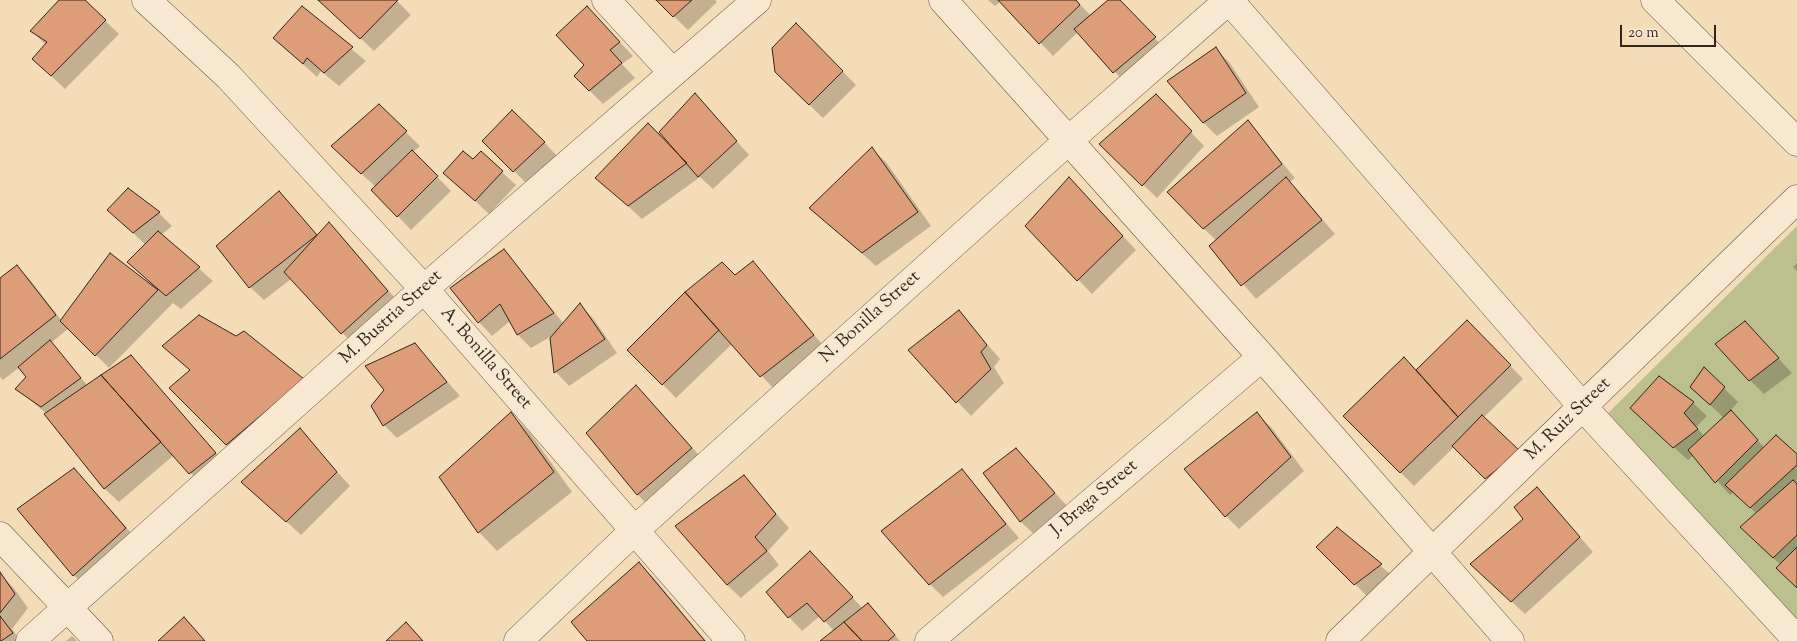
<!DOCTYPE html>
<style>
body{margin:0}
#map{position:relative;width:1797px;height:641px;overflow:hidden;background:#f4dcb8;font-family:"Sorts Mill Goudy",serif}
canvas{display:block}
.scale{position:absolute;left:1620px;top:25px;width:96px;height:22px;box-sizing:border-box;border:2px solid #31251c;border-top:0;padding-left:6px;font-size:15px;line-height:18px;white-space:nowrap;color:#31251c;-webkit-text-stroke:4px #f8e8d1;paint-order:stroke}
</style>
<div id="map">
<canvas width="1797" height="641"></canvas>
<div class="scale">20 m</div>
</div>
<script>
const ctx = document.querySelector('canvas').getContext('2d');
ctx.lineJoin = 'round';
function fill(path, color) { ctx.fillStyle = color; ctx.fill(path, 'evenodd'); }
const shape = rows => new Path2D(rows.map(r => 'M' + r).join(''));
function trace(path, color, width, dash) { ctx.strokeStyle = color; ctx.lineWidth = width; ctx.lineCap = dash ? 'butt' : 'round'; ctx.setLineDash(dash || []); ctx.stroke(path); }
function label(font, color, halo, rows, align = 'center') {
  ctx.font = font + ' "Sorts Mill Goudy",serif'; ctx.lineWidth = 5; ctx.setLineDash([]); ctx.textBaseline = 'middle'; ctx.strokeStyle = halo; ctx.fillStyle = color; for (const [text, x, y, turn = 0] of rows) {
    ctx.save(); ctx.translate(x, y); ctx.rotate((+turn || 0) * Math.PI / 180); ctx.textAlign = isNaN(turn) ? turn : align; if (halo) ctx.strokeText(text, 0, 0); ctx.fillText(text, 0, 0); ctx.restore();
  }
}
fill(shape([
 [1797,226,1797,641,1597,424]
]), '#bcc08e');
fill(shape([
 [61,0,83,0,119,34,65,89,47,72,46,45,32,31],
 [320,0,396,0,411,15,374,51],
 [657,0,715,0,717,2,688,30],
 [988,0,1076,0,1091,16,1110,0,1119,0,1168,52,1128,86,1078,32,1053,56,1001,1,995,6],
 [302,8,366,61,339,86,321,71,317,77,274,38],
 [601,22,633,56,622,64,635,78,603,104,575,76,586,65],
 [796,24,856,85,823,118,790,86],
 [1215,48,1229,62,1259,107,1217,136,1203,122],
 [696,95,749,155,713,189,700,177,642,219,597,178,670,147],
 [379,106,420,146,413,152,451,191,411,230,373,190,376,187,346,160],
 [1169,109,1204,146,1157,198,1101,144],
 [1248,122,1295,178,1290,182,1335,234,1256,299,1211,246,1217,241,1203,228],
 [484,141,544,142,557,156,528,185],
 [872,149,886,162,931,226,876,266,811,208],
 [481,153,516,185,489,214,459,186,473,160],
 [1082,192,1136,250,1092,294,1027,226],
 [279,193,318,236,329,223,401,305,355,346,291,279,264,300,250,287],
 [159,213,172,226,161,235,213,281,181,309,173,303,109,368,69,328,51,343,88,386,131,356,229,468,203,486,174,455,119,502,105,489,47,414,17,389,28,377,20,367,3,380,0,377,0,280,17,266,30,280,62,321,149,284,150,283,129,262,146,245,122,223],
 [504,251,564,324,580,305,593,318,617,353,569,386,556,372,551,338,555,334,531,348,518,335,510,321,492,336,479,322],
 [753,263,827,350,775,390,732,344,676,398,629,350],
 [1797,263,1797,271,1793,267],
 [959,312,1000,359,994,367,1004,383,971,416,910,351],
 [1467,321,1523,379,1483,418,1519,451,1500,492,1454,447,1414,486,1345,416,1417,371],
 [1758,336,1792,373,1764,394,1750,380],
 [415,345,460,396,397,438,384,425],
 [164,346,303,380,241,458,171,388,191,371],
 [1704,369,1738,402,1730,411,1765,448,1797,455,1797,587,1781,565,1755,541,1757,514,1733,492,1730,495,1694,455,1688,460,1645,421,1693,403,1707,416,1696,427,1704,436,1724,418,1691,387],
 [636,387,710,467,656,514,638,495],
 [511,414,530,433,572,492,497,551,479,532],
 [1257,414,1271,427,1304,471,1239,529,1226,516],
 [300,430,350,486,301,535,257,495],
 [1016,450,1068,507,1035,535,1021,522,985,473],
 [962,471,1019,538,943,597,930,584],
 [744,477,789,528,768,551,779,565,741,598,727,585],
 [87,483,139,542,87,589,74,575],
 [1537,488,1593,552,1525,614,1485,577,1525,520],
 [1337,529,1395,578,1369,598,1318,547],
 [639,564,653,577,706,641,588,641],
 [824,566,863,609,868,605,900,641,822,641,834,631,820,616,802,631,789,617],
 [0,574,13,587,28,608,12,629,21,641,0,641],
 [72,636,77,641,66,641]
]), '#0003');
const building = shape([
 [59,0,85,0,106,20,51,76,32,59,47,42,30,31,59,0],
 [318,0,398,0,360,39,318,0],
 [656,0,692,0,673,17,656,0],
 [998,0,1076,0,1080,5,1039,44,998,0],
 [1108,0,1120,0,1156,37,1113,73,1074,29,1108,0],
 [302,6,353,47,324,73,307,58,303,64,273,38,302,6],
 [587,6,620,42,610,50,622,63,589,91,574,76,584,65,556,35,587,6],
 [796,23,843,71,809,105,775,72,772,48,796,23],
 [1216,47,1246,93,1203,123,1167,81,1216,47],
 [695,93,737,141,698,177,659,132,695,93],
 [1156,94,1192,131,1142,186,1099,144,1156,94],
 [379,104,407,131,361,174,331,146,379,104],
 [512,110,545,142,513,172,482,141,512,110],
 [1248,120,1282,164,1203,229,1167,192,1248,120],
 [648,123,687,163,628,206,595,178,648,123],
 [872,147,918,212,862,253,809,208,872,147],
 [412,150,438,176,397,217,371,190,412,150],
 [463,151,473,159,481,151,503,171,475,201,443,173,463,151],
 [1069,177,1123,236,1077,281,1025,226,1069,177],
 [1286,177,1322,220,1241,286,1209,246,1286,177],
 [128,188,160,212,133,233,107,210,128,188],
 [279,191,317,235,249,288,216,246,279,191],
 [329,222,388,291,341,334,284,272,329,222],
 [158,231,200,267,166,296,127,262,158,231],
 [504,249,554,313,517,335,500,304,478,323,450,288,504,249],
 [110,253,158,290,95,356,60,321,110,253],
 [753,261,814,335,760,377,685,292,722,262,735,275,753,261],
 [17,265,56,315,0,359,0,278,17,265],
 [685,292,719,330,662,385,627,350,685,292],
 [580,303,605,339,554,373,550,338,580,303],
 [959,310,987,345,981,352,991,369,956,403,908,350,959,310],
 [199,315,236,336,244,331,304,379,226,445,169,388,190,370,162,346,199,315],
 [1467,320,1511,365,1458,417,1416,370,1467,320],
 [1745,321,1779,358,1749,381,1715,344,1745,321],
 [50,340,81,378,41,407,15,389,26,377,18,367,50,340],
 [415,343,447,382,383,426,371,406,384,390,365,366,415,343],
 [131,355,216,453,189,474,101,375,131,355],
 [1404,357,1458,417,1400,473,1343,416,1404,357],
 [1704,367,1725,387,1710,405,1690,387,1704,367],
 [101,375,161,442,104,489,44,414,101,375],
 [1659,376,1694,402,1684,413,1698,429,1673,448,1630,408,1659,376],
 [636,385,692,448,637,495,586,433,636,385],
 [1731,410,1758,440,1715,483,1688,450,1731,410],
 [511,412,554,472,478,533,439,477,511,412],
 [1257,412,1291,457,1225,517,1184,469,1257,412],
 [1482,415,1520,451,1485,479,1452,446,1482,415],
 [300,428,337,472,286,522,241,482,300,428],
 [1776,435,1797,454,1797,465,1750,508,1725,485,1776,435],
 [1016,448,1055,493,1020,522,983,473,1016,448],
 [74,468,126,528,73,576,17,509,74,468],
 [962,469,1006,524,929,585,881,531,962,469],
 [744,475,776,514,755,537,767,551,727,585,675,526,744,475],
 [1793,480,1797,484,1797,535,1773,558,1740,527,1793,480],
 [1537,487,1580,537,1511,602,1470,564,1523,519,1514,507,1537,487],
 [1337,527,1382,564,1354,585,1316,547,1337,527],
 [1797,547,1797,588,1776,568,1797,547],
 [810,551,853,597,824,622,807,603,788,618,766,592,810,551],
 [639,562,705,641,587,641,571,622,639,562],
 [0,572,15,594,0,613,0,572],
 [868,603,895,635,888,641,862,641,844,622,868,603],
 [0,616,13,633,1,641,0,641,0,616],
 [184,617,205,641,158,641,184,617],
 [406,622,423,641,386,641,406,622],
 [844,622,862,641,820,641,844,622]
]);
fill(building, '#dd9d79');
trace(building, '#31251c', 1);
const minor = shape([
 [146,0,228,76,424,289,731,641],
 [606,0,673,73],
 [943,0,1262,357,1510,641],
 [1229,0,1583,407,1797,640],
 [1655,0,1797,142],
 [0,536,99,641],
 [30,641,424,289,757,0],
 [518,641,635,530,1069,140,1229,0],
 [929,641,1262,357],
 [1340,641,1797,199]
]);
trace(minor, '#625343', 29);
trace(minor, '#f8e8d1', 28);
label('18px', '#31251c', '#f8e8d1', [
 ["M. Bustria Street",392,318,-42],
 ["N. Bonilla Street",871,318,-42],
 ["A. Bonilla Street",485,359,49],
 ["M. Ruiz Street",1569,420,-44],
 ["J. Braga Street",1095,499,-40]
]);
</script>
